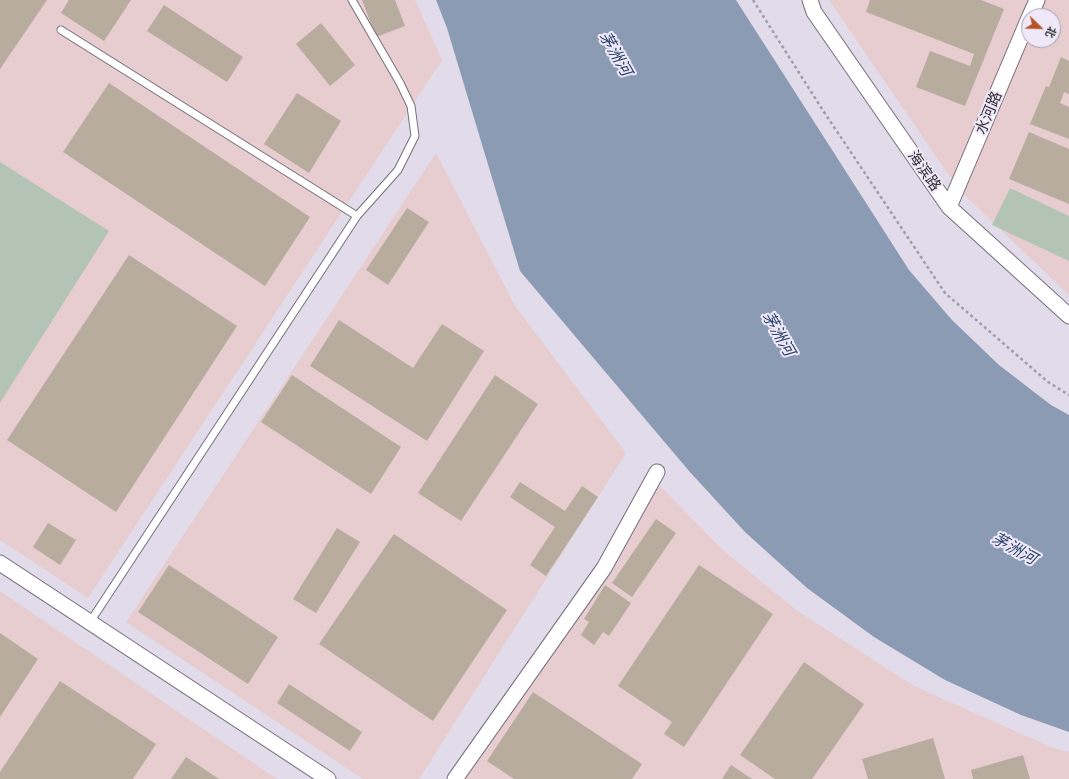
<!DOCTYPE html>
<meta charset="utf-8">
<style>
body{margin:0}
#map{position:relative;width:1069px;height:779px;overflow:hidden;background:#e2dbea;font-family:Cabin,"Noto Sans SC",sans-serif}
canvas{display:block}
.north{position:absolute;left:1021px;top:8px;width:40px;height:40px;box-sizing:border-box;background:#efe8f8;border:1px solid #a49fab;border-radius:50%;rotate:113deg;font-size:11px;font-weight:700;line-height:16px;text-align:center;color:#343238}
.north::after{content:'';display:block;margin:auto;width:14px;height:18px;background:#b75126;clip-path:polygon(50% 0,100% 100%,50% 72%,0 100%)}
</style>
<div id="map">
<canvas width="1069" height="779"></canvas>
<div class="north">北</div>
</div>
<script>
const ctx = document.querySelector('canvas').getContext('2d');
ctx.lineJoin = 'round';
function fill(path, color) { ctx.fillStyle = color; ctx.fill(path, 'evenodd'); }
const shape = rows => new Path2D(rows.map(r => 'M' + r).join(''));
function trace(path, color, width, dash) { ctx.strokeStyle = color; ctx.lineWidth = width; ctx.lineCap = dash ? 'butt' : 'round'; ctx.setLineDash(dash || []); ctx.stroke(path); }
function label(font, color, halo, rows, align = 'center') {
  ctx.font = font + ' Cabin,"Noto Sans SC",sans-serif'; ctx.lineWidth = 4; ctx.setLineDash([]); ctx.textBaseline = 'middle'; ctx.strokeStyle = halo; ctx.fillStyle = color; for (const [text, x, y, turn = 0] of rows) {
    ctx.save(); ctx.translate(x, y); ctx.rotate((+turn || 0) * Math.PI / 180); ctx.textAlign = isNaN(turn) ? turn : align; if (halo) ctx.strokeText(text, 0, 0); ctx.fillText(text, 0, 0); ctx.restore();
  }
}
fill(shape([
 [0,0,415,0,442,60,88,598,0,540],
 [829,0,1069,0,1069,295,959,190],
 [1029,16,1053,16,1053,40,1029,40],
 [436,153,515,306,626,453,419,779,363,779,126,622],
 [659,485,723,550,796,610,914,686,1053,748,1069,752,1069,779,464,779],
 [0,591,277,779,0,779]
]), '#e7cdcf');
fill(shape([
 [0,162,109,231,0,403],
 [1010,188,1069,216,1069,261,992,225]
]), '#b3c4b4');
fill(shape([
 [436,0,736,0,909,270,952,320,999,365,1051,405,1069,415,1069,732,1021,715,945,680,874,637,807,588,745,532,689,471,520,271,447,28]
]), '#8c9bb4');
fill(shape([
 [0,0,47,0,0,69],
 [69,0,131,0,104,41,61,13],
 [362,0,395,0,405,26,376,37],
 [870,0,981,0,1004,9,965,106,916,87,930,51,970,66,974,54,866,12],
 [164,5,243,57,227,82,147,31],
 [321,23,355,65,330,86,296,44],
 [1061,57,1069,61,1069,94,1064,92,1060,103,1069,107,1069,139,1030,124,1046,86,1049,87],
 [109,83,310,217,265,286,63,152],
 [297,93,341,121,309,173,264,144],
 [1029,132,1069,149,1069,204,1009,179],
 [407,208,429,222,388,285,366,270],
 [129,255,237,326,116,512,7,440],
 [339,320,413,368,442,324,484,351,427,441,310,366],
 [292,375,401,447,371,494,261,422],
 [495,375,538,404,461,521,418,493],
 [520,482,565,511,582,486,598,497,546,576,530,565,555,527,510,497],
 [656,519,676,533,632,597,612,583],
 [48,523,76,540,60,565,33,547],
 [337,528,360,542,316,613,293,599],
 [394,534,507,610,433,721,319,644],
 [169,565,278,637,248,684,138,612],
 [699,565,773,614,684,747,664,734,672,722,618,686],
 [605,585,631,603,609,636,603,632,594,645,581,635,589,622,584,619],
 [0,633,38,659,0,717],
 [804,662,864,704,812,779,775,779,740,755],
 [60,681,156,744,133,779,0,779,0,772],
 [289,684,362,732,350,751,277,703],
 [533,692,642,764,632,779,514,779,487,761],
 [933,738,945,779,868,779,862,759],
 [1023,755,1030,779,973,779,971,770],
 [186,757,219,779,171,779],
 [731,765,752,779,722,779]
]), '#b8ac9f');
const service = shape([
 [352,0,400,83,411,106,415,136,398,170,357,216],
 [61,30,357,216,90,622]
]);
const minor = shape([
 [810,0,814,12,949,207,1069,316],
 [1030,16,1037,0],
 [949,207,1029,18],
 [0,563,328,779],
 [455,779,604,568,657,472]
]);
trace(service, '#756e7c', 9);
trace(minor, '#756e7c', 17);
trace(shape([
 [753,0,822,109,945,293,1048,382,1069,395]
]), '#a29ca8', 2.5, [3, 3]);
trace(service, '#fff', 7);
trace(minor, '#fff', 15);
label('15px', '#343238', '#efe8f8', [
 ["水河路",989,113,-67],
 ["海滨路",924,171,55]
]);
label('italic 16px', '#2e456b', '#efe8f8', [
 ["茅洲河",615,54,60],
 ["茅洲河",778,334,60],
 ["茅洲河",1014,549,29]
]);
</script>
